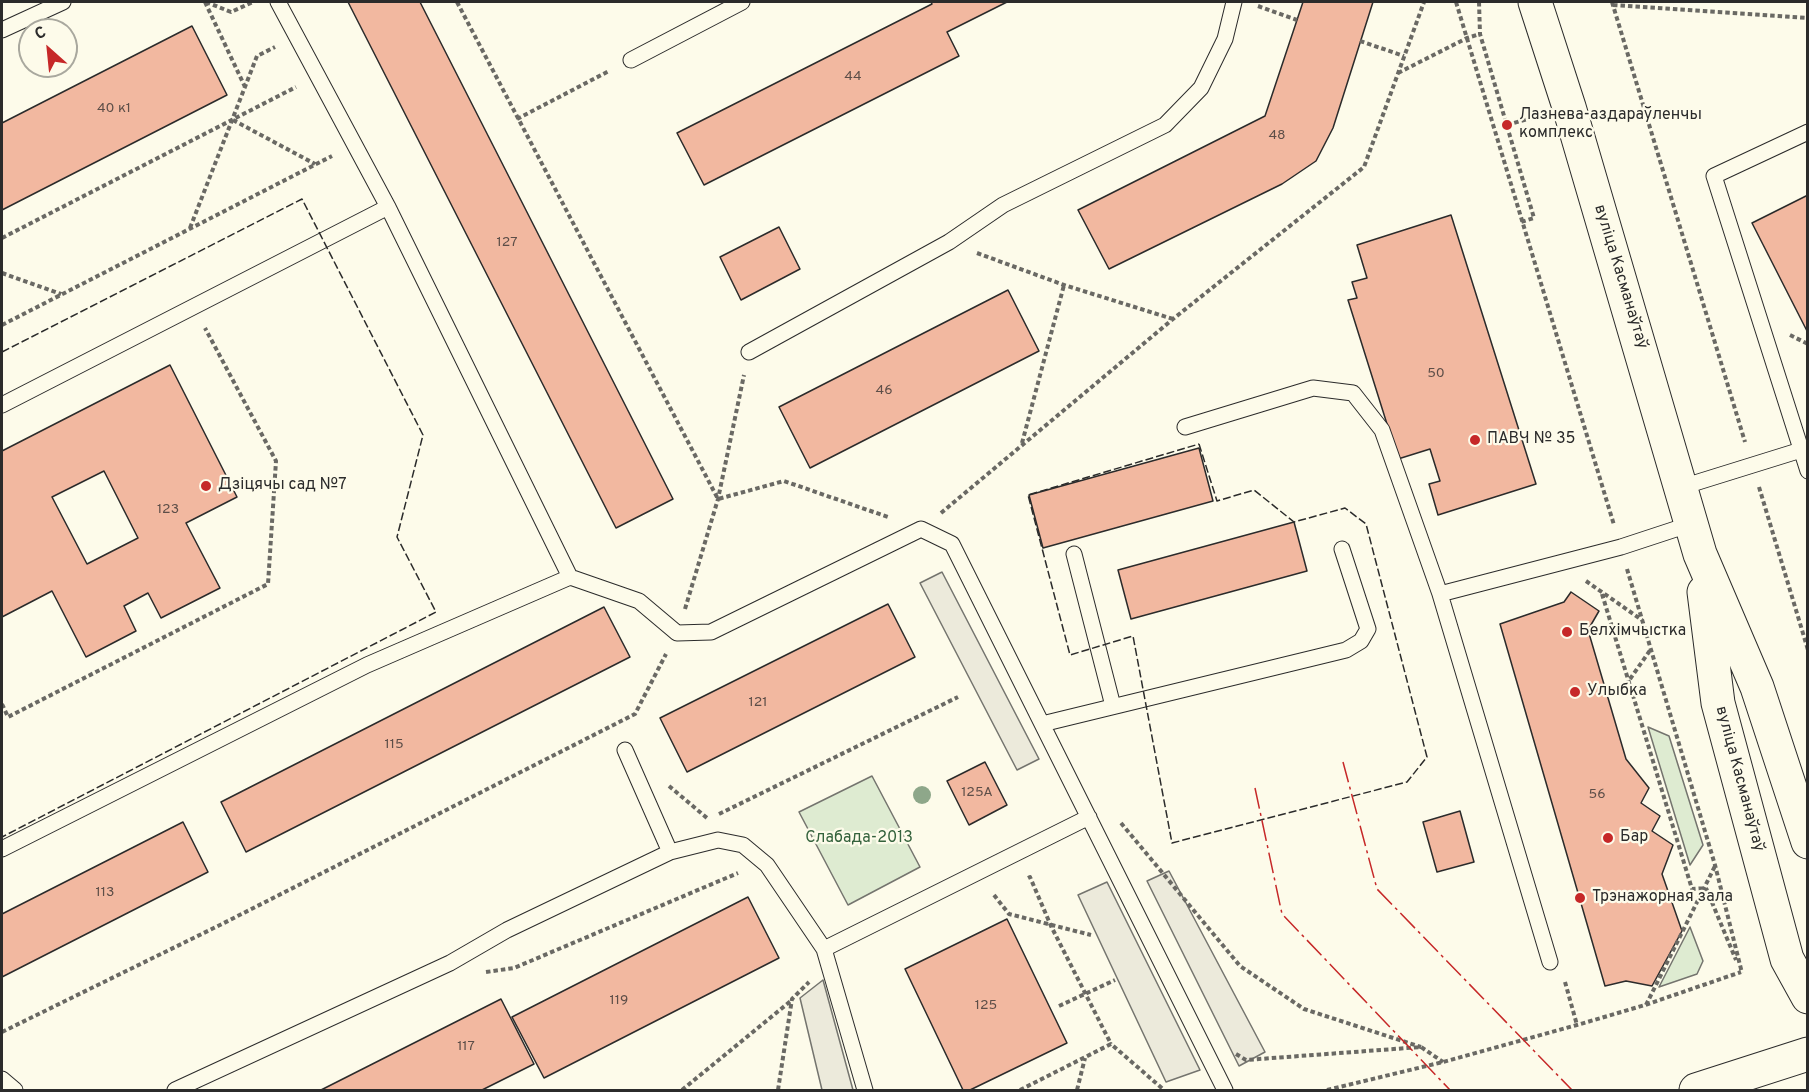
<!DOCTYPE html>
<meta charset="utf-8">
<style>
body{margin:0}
#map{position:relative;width:1809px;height:1092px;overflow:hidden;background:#fdfbea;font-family:Overpass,sans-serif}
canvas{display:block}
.frame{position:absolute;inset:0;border:3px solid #2b2b2b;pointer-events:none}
.north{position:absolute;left:18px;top:18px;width:60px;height:60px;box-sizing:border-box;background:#fdfbea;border:2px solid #a9a89e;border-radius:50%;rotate:333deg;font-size:16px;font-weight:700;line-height:24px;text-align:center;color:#2b2b2b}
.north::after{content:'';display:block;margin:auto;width:21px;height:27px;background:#c62828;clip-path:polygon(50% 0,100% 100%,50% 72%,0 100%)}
</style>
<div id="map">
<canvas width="1809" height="1092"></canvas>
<div class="frame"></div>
<div class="north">С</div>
</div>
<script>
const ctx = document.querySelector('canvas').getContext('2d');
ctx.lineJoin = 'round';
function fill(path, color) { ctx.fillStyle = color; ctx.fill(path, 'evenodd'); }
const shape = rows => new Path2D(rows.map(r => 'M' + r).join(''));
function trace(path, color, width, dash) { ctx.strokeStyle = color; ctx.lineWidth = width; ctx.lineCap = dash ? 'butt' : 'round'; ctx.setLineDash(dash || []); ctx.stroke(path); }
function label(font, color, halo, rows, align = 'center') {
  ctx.font = font + ' Overpass,sans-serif'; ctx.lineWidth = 4.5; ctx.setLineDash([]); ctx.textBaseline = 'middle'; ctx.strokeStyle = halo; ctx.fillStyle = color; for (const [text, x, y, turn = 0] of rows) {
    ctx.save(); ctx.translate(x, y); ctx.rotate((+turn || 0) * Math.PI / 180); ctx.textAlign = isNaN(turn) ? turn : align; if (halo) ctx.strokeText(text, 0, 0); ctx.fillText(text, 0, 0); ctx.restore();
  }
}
const green = shape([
 [1648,727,1669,736,1703,845,1690,865,1648,727],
 [872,776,920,867,848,905,799,812,872,776],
 [1690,927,1703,961,1697,974,1659,987,1690,927]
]);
fill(green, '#deebd1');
trace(green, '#74746e', 1.5);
const parking = shape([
 [942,572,1039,759,1017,770,920,583,942,572],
 [1169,871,1265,1052,1239,1066,1147,881,1169,871],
 [1107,882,1200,1070,1166,1082,1078,895,1107,882],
 [823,980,853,1090,822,1090,800,998,823,980]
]);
fill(parking, '#eceadb');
trace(parking, '#74746e', 1.5);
const building = shape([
 [348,2,420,2,673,499,616,528,348,2],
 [931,2,1007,2,947,32,959,56,704,185,677,133,932,4,931,2],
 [1303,2,1373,2,1333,128,1316,161,1282,184,1109,269,1078,210,1265,116,1303,2],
 [192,26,227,95,2,210,2,123,192,26],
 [1808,195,1808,330,1807,331,1752,223,1808,195],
 [1451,215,1536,484,1438,515,1429,484,1440,481,1430,449,1398,459,1348,300,1357,298,1352,282,1367,278,1357,245,1451,215],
 [779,227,800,269,741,300,720,257,779,227],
 [1008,290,1039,351,810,468,779,407,1008,290],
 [170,365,237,497,186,523,220,588,161,618,148,593,124,606,136,631,86,657,52,591,2,617,2,451,170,365],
 [104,471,138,538,87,564,52,497,104,471],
 [1199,448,1213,501,1043,548,1029,495,1199,448],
 [1294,522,1307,571,1131,619,1118,570,1294,522],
 [1571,592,1599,611,1588,630,1626,759,1649,788,1641,803,1660,816,1652,831,1673,845,1662,874,1682,931,1652,986,1626,981,1605,986,1500,624,1564,602,1571,592],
 [888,604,915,657,687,772,660,718,888,604],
 [604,607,630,657,246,852,221,802,604,607],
 [985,762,1007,805,969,825,947,781,985,762],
 [1460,811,1474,862,1437,872,1423,822,1460,811],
 [183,822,208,872,2,977,2,914,183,822],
 [748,897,779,958,544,1078,512,1017,748,897],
 [1007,919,1067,1043,970,1090,963,1090,905,969,1007,919],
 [501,999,534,1064,482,1090,321,1090,501,999]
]);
fill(building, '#f2b8a0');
trace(building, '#2b2b2b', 1.5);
const lane = shape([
 [278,2,388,207,570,577],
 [2,30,63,2],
 [631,60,742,2],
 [1808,132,1714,176,1808,471],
 [749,352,949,242,1003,205,1165,125,1201,88,1225,39,1234,2],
 [2,405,388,207],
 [1185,427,1313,388,1353,393,1382,430,1440,594,1550,962],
 [1682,487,1801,450],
 [1074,554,1113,706],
 [1440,594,1621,547,1691,524],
 [1042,724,1346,650,1361,641,1368,629,1342,549],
 [625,750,670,852],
 [2,849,367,665,570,577,639,601,677,633,711,632,921,529,952,544,1225,1090],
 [824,949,1089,817],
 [2,1079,15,1090],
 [175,1090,450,963,507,930,670,852,718,840,743,845,767,865,824,949,865,1090]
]);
const secondary = shape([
 [1535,2,1569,107,1700,554,1757,687,1808,842],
 [1704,592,1718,703,1787,959,1808,997],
 [1696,1090,1808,1054]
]);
trace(lane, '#2b2b2b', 17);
trace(secondary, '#2b2b2b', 35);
trace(shape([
 [205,2,245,87],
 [206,2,231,12,253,2],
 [457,2,718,499,784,481,888,517],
 [1456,2,1614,525],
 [1479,2,1480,34,1534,218,1521,222],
 [1612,2,1745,442],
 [1613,5,1808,18],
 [1258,6,1297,20],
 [1360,41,1404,56],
 [1398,73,1467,38,1480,34],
 [517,119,609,71],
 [233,120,315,164],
 [1507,125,1538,116],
 [190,228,257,56,275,47],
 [2,238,296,87],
 [977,253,1064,285,1173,319],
 [2,273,61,294],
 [2,325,332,156],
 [1790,335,1808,344],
 [1022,443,1064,285],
 [1759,487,1808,650],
 [941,513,1173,319,1364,167,1424,2],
 [1627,569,1715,865,1742,973],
 [1586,581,1642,620],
 [1602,594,1692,889,1706,888,1736,960],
 [685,609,718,499,744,375],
 [1630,679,1651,649],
 [2,704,8,717,268,584,276,461,205,328],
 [669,786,707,818],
 [719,814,958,697],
 [1121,823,1240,966,1304,1009,1421,1047],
 [1028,878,1030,877,1051,926,1111,1044],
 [994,895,1009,914,1091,935],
 [486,972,514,968,738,873],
 [1565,982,1577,1025],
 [1646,1005,1715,866],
 [1059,1006,1115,980],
 [2,1032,220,925,635,714,666,654],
 [1236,1054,1246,1060,1421,1047,1443,1062],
 [682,1090,792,1000],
 [778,1090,792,999,809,982],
 [1020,1090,1111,1044,1164,1090],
 [1077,1090,1085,1058],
 [1327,1090,1443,1062,1577,1025,1645,1005,1741,972]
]), '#6a6964', 4, [4.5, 3]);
trace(lane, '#fdfbea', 15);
trace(secondary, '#fdfbea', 33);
trace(shape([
 [2,352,302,199,423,435,397,537,436,612,2,837],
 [1199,444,1217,501,1254,490,1294,522,1345,508,1366,524,1427,757,1407,782,1172,843,1133,636,1070,655,1028,495,1199,444]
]), '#2b2b2b', 1.5, [8, 3]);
trace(shape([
 [1343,762,1377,889,1572,1090],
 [1255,788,1282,914,1450,1090]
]), '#c62828', 1.5, [21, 4.5, 3, 4.5]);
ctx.fillStyle = '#8ea78a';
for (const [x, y] of [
 [922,795]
]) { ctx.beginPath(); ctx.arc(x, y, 9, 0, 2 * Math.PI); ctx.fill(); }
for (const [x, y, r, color] of [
 [1507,125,6,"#c62828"],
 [1475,440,6,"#c62828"],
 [206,486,6,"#c62828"],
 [1567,632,6,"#c62828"],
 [1575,692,6,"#c62828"],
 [1608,838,6,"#c62828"],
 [1580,898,6,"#c62828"]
]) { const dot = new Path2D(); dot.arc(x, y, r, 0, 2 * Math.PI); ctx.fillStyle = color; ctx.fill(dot); trace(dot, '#fdfbea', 2); }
label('14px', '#5d4e48', null, [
 ["44",853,77],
 ["40 к1",114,109],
 ["48",1277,136],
 ["127",507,243],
 ["50",1436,374],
 ["46",884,391],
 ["123",168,510],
 ["121",758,703],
 ["115",394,745],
 ["125А",977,793],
 ["56",1597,795],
 ["113",105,893],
 ["119",619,1001],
 ["125",986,1006],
 ["117",466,1047]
]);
label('16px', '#2b2b2b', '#fdfbea', [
 ["Лазнева-аздараўленчы",1519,116],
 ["комплекс",1519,134],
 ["ПАВЧ № 35",1487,440],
 ["Дзіцячы сад №7",218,486],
 ["Белхімчыстка",1579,632],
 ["Улыбка",1587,692],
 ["Бар",1620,838],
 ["Трэнажорная зала",1592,898]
], 'left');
label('16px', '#2b2b2b', '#fdfbea', [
 ["вуліца Касманаўтаў",1620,277,73],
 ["вуліца Касманаўтаў",1739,779,75]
]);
label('16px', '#34623c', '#fdfbea', [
 ["Слабада-2013",859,839]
]);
</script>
